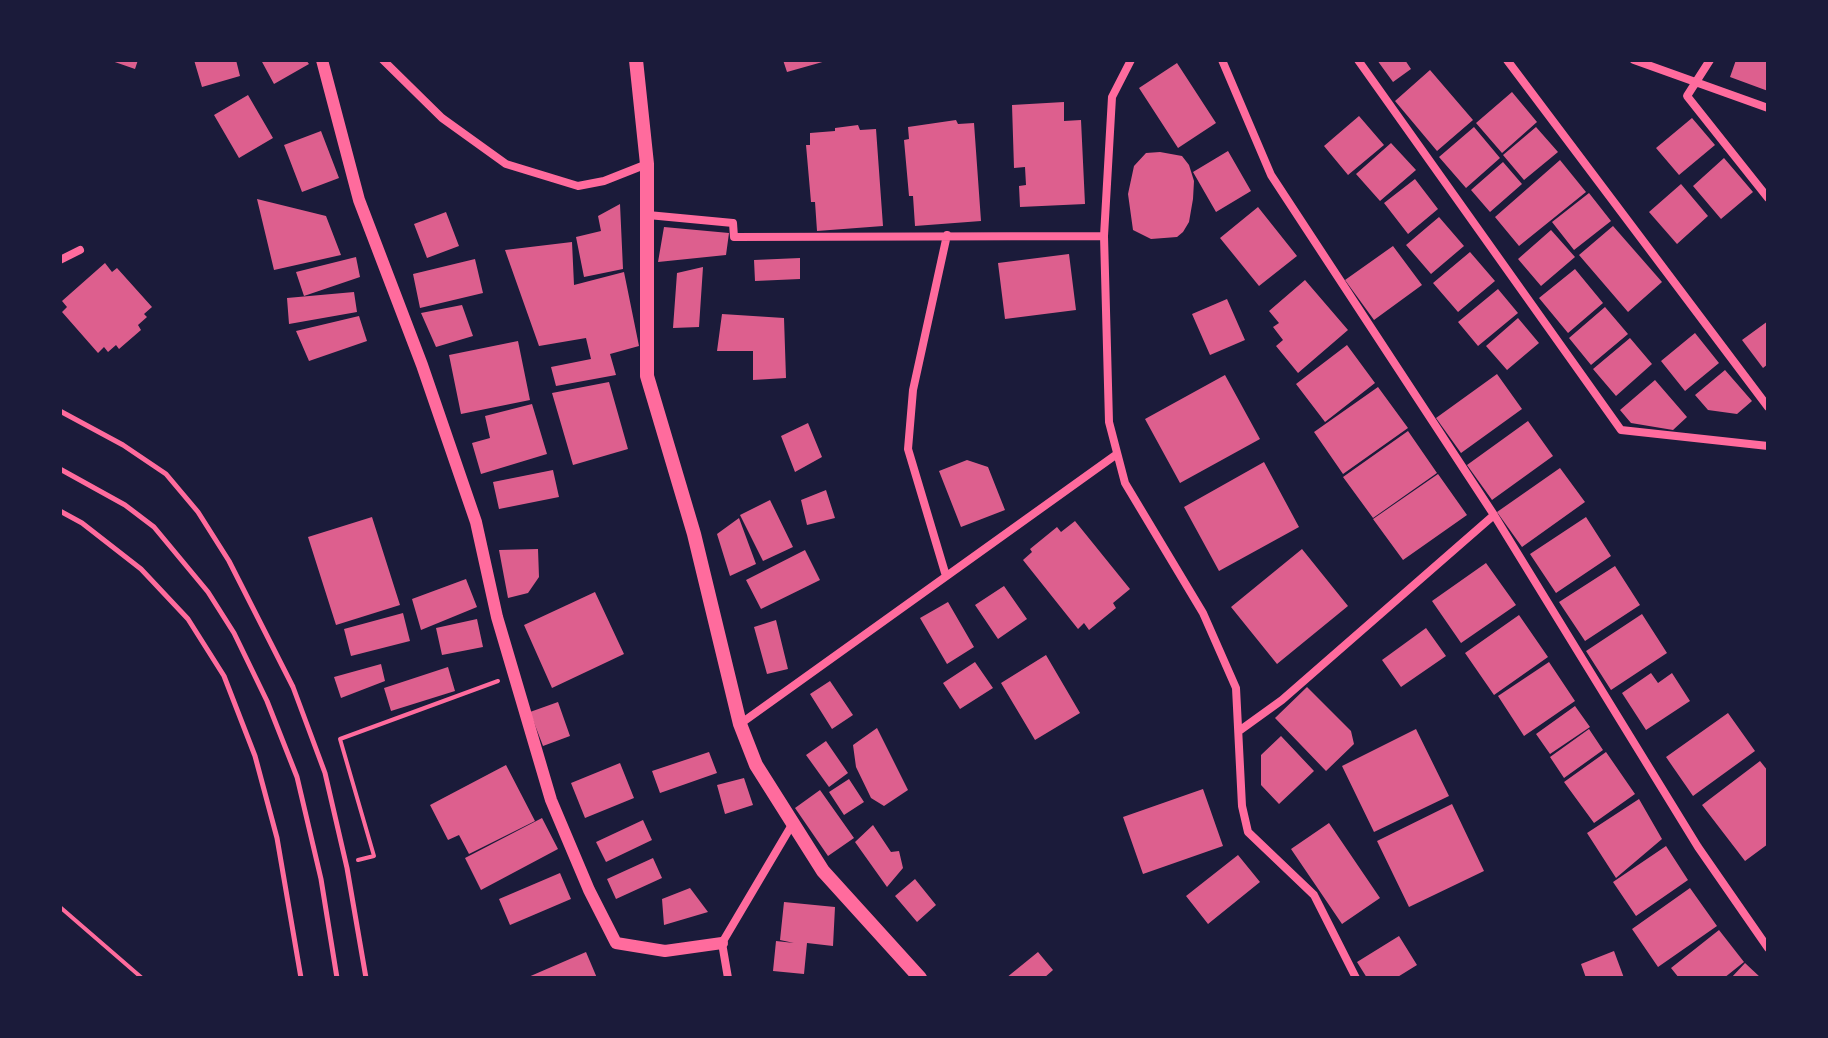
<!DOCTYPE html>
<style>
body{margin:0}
#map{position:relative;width:1828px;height:1038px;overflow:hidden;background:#1b1b3a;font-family:"PT Sans",sans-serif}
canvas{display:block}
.frame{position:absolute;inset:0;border:62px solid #1b1b3a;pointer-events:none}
</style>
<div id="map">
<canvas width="1828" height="1038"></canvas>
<div class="frame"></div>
</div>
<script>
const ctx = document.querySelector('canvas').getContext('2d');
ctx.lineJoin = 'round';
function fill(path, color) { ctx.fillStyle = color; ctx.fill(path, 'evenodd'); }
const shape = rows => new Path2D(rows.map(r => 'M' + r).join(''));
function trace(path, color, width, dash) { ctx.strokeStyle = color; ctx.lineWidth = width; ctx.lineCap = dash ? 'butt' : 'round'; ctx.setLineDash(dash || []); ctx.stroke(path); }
fill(shape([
 [109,60,138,60,135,69],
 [194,60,236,60,240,76,202,87],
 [261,60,306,60,309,64,274,84],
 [783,60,826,60,826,61,787,72],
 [1377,60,1405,60,1411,69,1393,82],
 [1736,60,1768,60,1768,91,1730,77],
 [1177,63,1216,123,1178,148,1139,88],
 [1430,70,1473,120,1437,151,1395,101],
 [1512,92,1537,122,1502,153,1476,123],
 [248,95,273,138,239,158,214,115],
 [1064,102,1064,121,1081,120,1085,204,1020,207,1019,186,1026,185,1025,167,1014,168,1012,105],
 [1359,116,1384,145,1348,175,1324,146],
 [1692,118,1715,145,1679,175,1656,148],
 [956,120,958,124,974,123,981,221,915,226,913,196,909,196,904,140,909,139,908,127],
 [858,125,860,130,876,129,883,226,817,231,815,202,811,202,806,145,810,145,810,133,835,131,835,128],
 [1474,127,1500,158,1466,188,1439,157],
 [1536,127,1558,152,1524,180,1503,155],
 [321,131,339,178,302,192,284,145],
 [1391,143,1416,170,1380,201,1356,174],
 [1228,151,1251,191,1216,212,1193,172],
 [1160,152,1182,156,1189,165,1194,181,1193,199,1189,222,1183,232,1177,237,1151,239,1133,230,1128,194,1134,166,1146,153],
 [1724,158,1753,192,1721,219,1693,186],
 [1560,160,1586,192,1519,246,1495,217],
 [1503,162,1522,184,1490,212,1471,190],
 [1415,179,1438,209,1408,234,1384,203],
 [1681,184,1708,216,1677,244,1649,212],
 [1589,193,1611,221,1574,250,1552,222],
 [257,199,326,216,341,255,274,270],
 [620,204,623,269,584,277,576,237,601,231,598,216],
 [1258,207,1297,256,1259,286,1220,238],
 [446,212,459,246,427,258,414,224],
 [1439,217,1464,246,1431,274,1406,245],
 [1613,226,1662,282,1628,312,1579,255],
 [664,227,729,233,726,255,658,262],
 [1551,230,1575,257,1541,286,1518,259],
 [572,242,574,285,624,272,639,346,610,354,616,375,556,386,551,367,591,359,586,338,539,346,505,250],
 [1393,246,1422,285,1374,320,1345,280],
 [1470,252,1495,281,1458,312,1433,283],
 [1069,254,1076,310,1005,319,998,263],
 [356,257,360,277,304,296,296,272],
 [800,258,800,279,755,281,754,260],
 [475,259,483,293,420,308,413,274],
 [105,263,112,272,117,268,152,307,144,314,147,317,138,325,141,330,119,349,116,345,108,352,104,347,98,353,62,312,67,307,62,301],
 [703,267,699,327,673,328,677,273],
 [1575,269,1603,303,1568,333,1539,298],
 [1305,280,1348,330,1298,373,1276,346,1283,340,1273,327,1279,323,1269,311],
 [1498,289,1518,313,1478,346,1458,322],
 [354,292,357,312,289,324,287,298],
 [1227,299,1245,340,1210,355,1192,314],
 [462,305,473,336,436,347,421,313],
 [1605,307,1628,334,1591,365,1569,338],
 [722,314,784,318,786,378,753,380,753,351,717,351],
 [359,316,367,341,309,361,296,331],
 [1518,318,1539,343,1507,370,1486,346],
 [1768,321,1768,364,1763,368,1742,340],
 [1695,333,1719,363,1685,391,1661,361],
 [1630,338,1652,364,1616,396,1593,369],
 [518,341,530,400,461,414,449,355],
 [1347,345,1375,383,1325,422,1296,384],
 [1725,370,1752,401,1737,414,1708,410,1695,395],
 [1497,374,1522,409,1461,453,1436,418],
 [1225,375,1260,439,1180,483,1145,419],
 [1655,380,1687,417,1673,430,1631,423,1620,410],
 [609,382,628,449,573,465,552,393],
 [1378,387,1408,428,1343,474,1314,432],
 [532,404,547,454,481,474,472,443,490,438,485,416],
 [1528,421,1553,456,1492,500,1467,465],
 [808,423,822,457,795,472,781,436],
 [1408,431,1437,473,1373,518,1343,477],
 [967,460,988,467,1005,510,961,527,939,471],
 [1264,462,1299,527,1219,571,1184,507],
 [1560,468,1585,502,1522,547,1497,512],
 [553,470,559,497,499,509,493,482],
 [1438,474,1467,515,1403,560,1373,519],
 [826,490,835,518,807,525,801,500],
 [770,500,793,547,763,561,740,515],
 [372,517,400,605,336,625,308,537],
 [1586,517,1611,556,1556,593,1530,554],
 [739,518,756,564,730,576,717,534],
 [1075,521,1130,589,1113,603,1116,608,1089,630,1084,623,1078,629,1023,560,1032,552,1030,549,1057,527,1061,532],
 [538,549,539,577,528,593,508,598,499,550],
 [1302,549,1348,606,1277,664,1231,607],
 [805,550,820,580,761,609,746,580],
 [1486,563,1516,605,1461,643,1432,601],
 [1615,566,1640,605,1585,641,1559,602],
 [466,579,477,607,421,630,412,599],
 [1004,586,1027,619,998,639,975,605],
 [595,592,624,654,552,688,524,625],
 [948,602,974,647,947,664,920,618],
 [403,613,410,641,351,656,344,629],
 [1642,614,1667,653,1611,690,1586,651],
 [1519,615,1548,657,1494,695,1465,653],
 [477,619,483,647,442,655,436,628],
 [776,620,788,669,767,674,754,627],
 [1426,628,1446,656,1401,687,1382,660],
 [1046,655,1080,713,1035,740,1001,683],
 [975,662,993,688,960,709,943,683],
 [1549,662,1575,701,1524,736,1498,696],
 [381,664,385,681,341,698,334,677],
 [448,667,455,691,391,711,384,688],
 [1651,673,1658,683,1672,673,1690,701,1646,730,1622,693],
 [830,681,853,715,832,729,810,694],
 [1307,687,1351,731,1354,744,1326,771,1275,718],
 [558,702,570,736,543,746,530,712],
 [1575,706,1590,727,1550,754,1536,734],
 [1728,713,1755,751,1693,796,1666,757],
 [877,728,908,790,884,806,871,798,856,767,853,745],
 [1416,729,1449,796,1374,832,1342,766],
 [1589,729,1603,750,1564,778,1550,757],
 [1281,736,1314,771,1279,804,1261,785,1261,755],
 [826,741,848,773,829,787,806,755],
 [709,752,717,773,660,793,652,771],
 [1606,752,1635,794,1594,823,1564,782],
 [1760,761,1768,771,1768,844,1745,861,1702,805],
 [620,763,634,798,585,818,571,783],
 [506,765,535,821,469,854,459,835,448,840,430,805],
 [744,778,753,805,725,814,717,785],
 [849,779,864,802,844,815,829,792],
 [1203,789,1223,846,1143,874,1123,817],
 [820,790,854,838,828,856,795,808],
 [1639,799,1662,839,1616,878,1587,833],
 [1452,804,1484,871,1409,907,1377,841],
 [542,818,558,849,481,890,465,858],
 [643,820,652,840,606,862,596,842],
 [1329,823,1380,898,1342,924,1291,849],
 [873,825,891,852,899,851,903,868,887,887,855,842],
 [1666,846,1688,880,1636,916,1613,882],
 [1238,855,1260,882,1208,924,1186,896],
 [653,858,662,878,616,899,607,879],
 [560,873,571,899,510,925,499,899],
 [915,879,936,905,917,922,895,896],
 [690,888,708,912,664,925,662,899],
 [1690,888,1717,926,1658,967,1632,929],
 [784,902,835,907,833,946,807,943,804,974,773,971,776,941,794,943,780,940],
 [1719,930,1744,962,1724,978,1679,978,1671,968],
 [1399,936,1417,965,1396,978,1367,978,1357,962],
 [1614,951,1624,978,1586,978,1581,964],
 [586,952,597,978,526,978],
 [1038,952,1053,970,1044,978,1006,978],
 [1745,963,1761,978,1731,978]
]), '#dd5f8e');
trace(shape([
 [358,860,374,856,340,739,498,681],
 [60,907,142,978]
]), '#ff6b9d', 4);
trace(shape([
 [60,411,123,445,166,474,198,512,229,561,293,687,325,773,347,868,366,978],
 [60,469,125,505,154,527,208,592,234,633,267,701,297,777,321,879,337,978],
 [60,511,82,523,141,569,188,619,224,676,255,756,277,838,301,978]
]), '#ff6b9d', 5);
trace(shape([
 [383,60,442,118,506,164,578,186,604,181,647,164],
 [1131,60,1112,97,1104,236,1109,422,1125,483,1203,613,1236,688,1242,806,1248,832,1314,895,1356,978],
 [1222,60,1271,175,1494,515,1698,847,1768,948],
 [1358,60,1621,430,1768,446],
 [1507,60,1768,407],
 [1634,60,1768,108],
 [1710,60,1687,96,1768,198],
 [648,215,733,223,734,237,1104,236],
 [60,260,80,250],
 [946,576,908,449,913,390,947,235],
 [740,724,1117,454],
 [1239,731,1282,700,1494,515],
 [728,978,722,943,793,823]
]), '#ff6b9d', 8);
trace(shape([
 [322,60,359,200,422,365,476,522,497,617,551,800,589,890,616,943,665,951,722,943]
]), '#ff6b9d', 12);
trace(shape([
 [636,60,647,164,647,376,694,534,740,724,756,765,823,871,920,978]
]), '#ff6b9d', 14);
</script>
